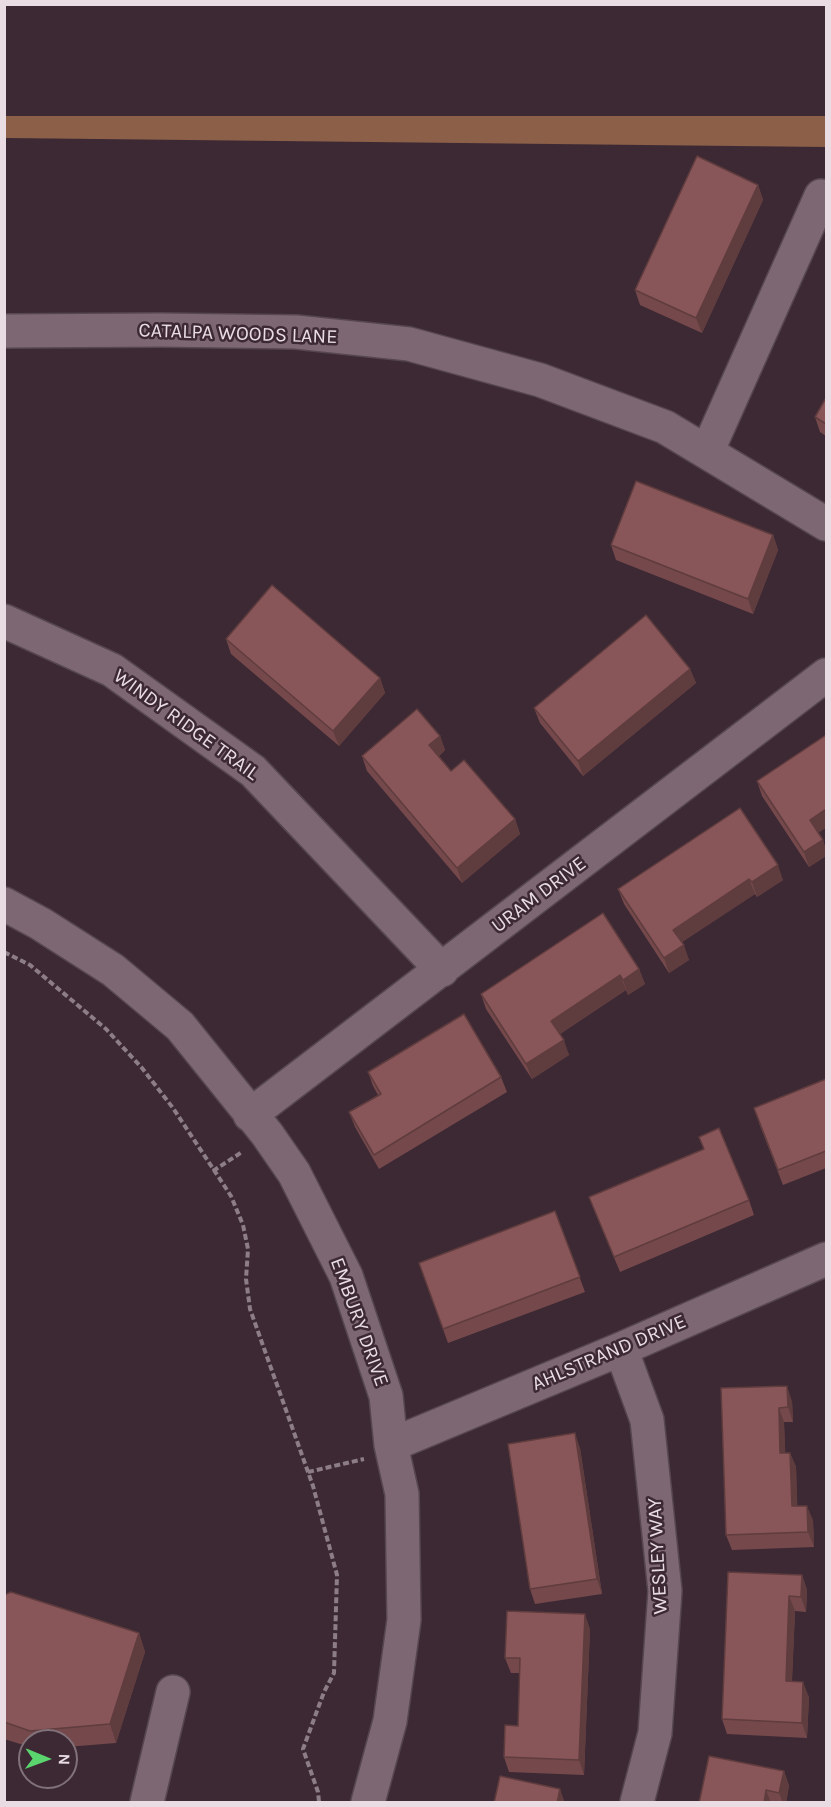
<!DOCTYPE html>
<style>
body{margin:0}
#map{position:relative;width:831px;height:1807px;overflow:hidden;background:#3c2934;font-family:Karla,sans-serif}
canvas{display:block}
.frame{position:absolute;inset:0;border:6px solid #e9dce3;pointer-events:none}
.north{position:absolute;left:18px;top:1729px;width:60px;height:60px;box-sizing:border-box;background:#3c2934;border:2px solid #81717a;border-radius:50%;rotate:91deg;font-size:16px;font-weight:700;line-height:24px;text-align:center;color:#e9dce3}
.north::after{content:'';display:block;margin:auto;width:21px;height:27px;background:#5bd56e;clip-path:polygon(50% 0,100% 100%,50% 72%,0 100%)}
</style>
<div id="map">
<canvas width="831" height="1807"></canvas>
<div class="frame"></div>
<div class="north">N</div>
</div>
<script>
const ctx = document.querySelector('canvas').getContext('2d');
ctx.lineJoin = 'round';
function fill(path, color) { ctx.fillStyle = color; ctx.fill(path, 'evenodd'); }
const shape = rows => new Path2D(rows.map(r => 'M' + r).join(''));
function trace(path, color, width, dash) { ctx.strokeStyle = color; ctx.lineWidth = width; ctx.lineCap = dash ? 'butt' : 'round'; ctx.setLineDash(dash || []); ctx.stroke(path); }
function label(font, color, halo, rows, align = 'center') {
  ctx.font = font + ' Karla,sans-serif'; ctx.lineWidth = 5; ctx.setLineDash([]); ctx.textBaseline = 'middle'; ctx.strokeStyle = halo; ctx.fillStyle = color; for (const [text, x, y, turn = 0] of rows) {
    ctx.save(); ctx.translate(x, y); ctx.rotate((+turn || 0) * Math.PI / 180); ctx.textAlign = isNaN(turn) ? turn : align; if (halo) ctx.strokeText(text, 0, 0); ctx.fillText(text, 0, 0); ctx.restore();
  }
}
fill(shape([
 [5,116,826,116,826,147,5,138]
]), '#8b5f48');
const minor = shape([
 [4,331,161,330,296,332,409,344,540,380,665,427,826,524],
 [707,452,821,196],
 [4,621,112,670,253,771,442,970],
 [4,904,41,924,113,970,180,1026,267,1134,294,1173,346,1276,386,1396,391,1445,402,1494,404,1620,390,1721,368,1802],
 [250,1115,826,675],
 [621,1349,647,1420,665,1591,655,1733,637,1802],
 [391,1445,621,1349,826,1259],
 [147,1802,173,1692]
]);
trace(minor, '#564650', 36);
trace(shape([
 [4,952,30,965,106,1029,142,1068,173,1108,231,1196,243,1225,248,1249,246,1279,250,1309,313,1486,337,1575,334,1673,324,1692,303,1749,318,1792,319,1802],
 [213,1171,242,1152],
 [308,1472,364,1459]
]), '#8d7d86', 4, [6, 3]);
trace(minor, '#7d6773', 33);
fill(shape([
 [758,185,763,200,702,333,640,305,635,290],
 [826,398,826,436,820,432,815,417],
 [773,535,778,550,753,614,616,560,611,545],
 [226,639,380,678,385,693,339,746,231,654],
 [690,669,696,683,583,776,540,723,534,708],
 [440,736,445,750,439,756,451,771,515,819,520,834,462,883,367,771,362,756],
 [757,781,818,833,823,840,826,851,826,856,809,867,762,796],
 [740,808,783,880,757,897,755,894,682,942,689,960,669,973,624,904,618,889],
 [639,969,645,984,628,995,626,990,560,1034,569,1055,532,1079,486,1009,481,994],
 [368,1072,501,1077,507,1092,379,1169,355,1127,349,1112,378,1095,373,1086],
 [826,1079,826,1168,783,1185,759,1123],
 [589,1197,749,1200,754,1215,620,1272],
 [555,1211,585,1292,448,1343,419,1263],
 [721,1388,792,1401,793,1422,784,1422,785,1453,790,1453,796,1467,797,1506,813,1520,814,1547,732,1550,726,1535],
 [580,1448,602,1594,535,1604,530,1589],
 [728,1572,802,1575,807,1590,806,1612,795,1611,792,1681,809,1697,807,1738,727,1734,722,1719],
 [4,1595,139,1633,145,1652,116,1743,66,1747,66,1741,30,1741,30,1747,4,1739],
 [590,1629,584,1775,509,1772,504,1757,518,1726,520,1673,511,1673,505,1658],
 [784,1771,789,1786,786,1803,699,1803]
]), '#75494c');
fill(shape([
 [758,185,763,200,702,333,696,318],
 [773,535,778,550,753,614,748,599],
 [690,669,696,683,583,776,578,761],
 [380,678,385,693,339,746,333,731],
 [440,736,445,750,434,760,429,745],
 [826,809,826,828,815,835,810,820],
 [515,819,520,834,462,883,457,868],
 [823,840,826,851,826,856,809,867,804,852],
 [778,865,783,880,757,897,752,882],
 [749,879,755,894,679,944,673,930],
 [684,945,689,960,669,973,664,958],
 [639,969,645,984,628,995,623,980],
 [620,975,626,990,557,1036,551,1021],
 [564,1040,569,1055,532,1079,526,1064],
 [787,1386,792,1401,793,1422,788,1407],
 [779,1408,784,1422,786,1468,780,1453],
 [575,1433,580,1448,602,1594,597,1579],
 [790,1453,796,1467,798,1521,792,1506],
 [807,1506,813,1520,814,1547,808,1532],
 [802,1575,807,1590,806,1612,801,1597],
 [789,1596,795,1611,791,1696,786,1681],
 [585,1614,590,1629,584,1775,579,1760],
 [139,1633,145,1652,116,1743,110,1724],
 [803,1682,809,1697,807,1738,802,1723],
 [784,1771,789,1786,786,1803,783,1803,779,1793],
 [560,1789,565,1803,557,1803],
 [766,1790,771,1803,764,1803]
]), '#5f3c3e');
const building = shape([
 [697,156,758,185,696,318,635,290,697,156],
 [826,398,826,424,815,417,826,398],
 [636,481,773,535,748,599,611,545,636,481],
 [272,585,380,678,333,731,226,639,272,585],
 [646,615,690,669,578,761,534,708,646,615],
 [417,709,440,736,429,745,451,771,464,760,515,819,457,868,362,756,417,709],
 [826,735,826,809,810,820,823,840,804,852,757,781,826,735],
 [740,808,778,865,752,882,749,879,673,930,684,945,664,958,618,889,740,808],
 [603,913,639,969,623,980,620,975,551,1021,564,1040,526,1064,481,994,603,913],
 [464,1014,501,1077,374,1155,349,1112,381,1094,368,1072,464,1014],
 [826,1079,826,1151,778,1170,754,1108,826,1079],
 [719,1128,749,1200,614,1257,589,1197,704,1149,699,1137,719,1128],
 [555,1211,580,1277,443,1329,419,1263,555,1211],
 [787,1386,788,1407,779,1408,780,1453,790,1453,792,1506,807,1506,808,1532,726,1535,721,1388,787,1386],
 [575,1433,597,1579,530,1589,508,1444,575,1433],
 [728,1572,802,1575,801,1597,789,1596,786,1681,803,1682,802,1723,722,1719,728,1572],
 [11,1592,139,1633,110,1724,30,1731,4,1722,4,1595,11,1592],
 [507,1611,585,1614,579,1760,504,1757,505,1725,518,1726,520,1658,505,1658,507,1611],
 [709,1756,784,1771,779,1793,766,1790,764,1803,699,1803,709,1756],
 [500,1776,560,1789,557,1803,494,1803,500,1776]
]);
fill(building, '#885558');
trace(building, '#5f3c3e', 1.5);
label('20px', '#e9dce3', '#3c2934', [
 ["CATALPA WOODS LANE",238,334,2],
 ["WINDY RIDGE TRAIL",186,725,36],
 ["URAM DRIVE",539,895,-37],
 ["EMBURY DRIVE",359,1322,70],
 ["AHLSTRAND DRIVE",609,1353,-23],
 ["WESLEY WAY",658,1556,-93]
]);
</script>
